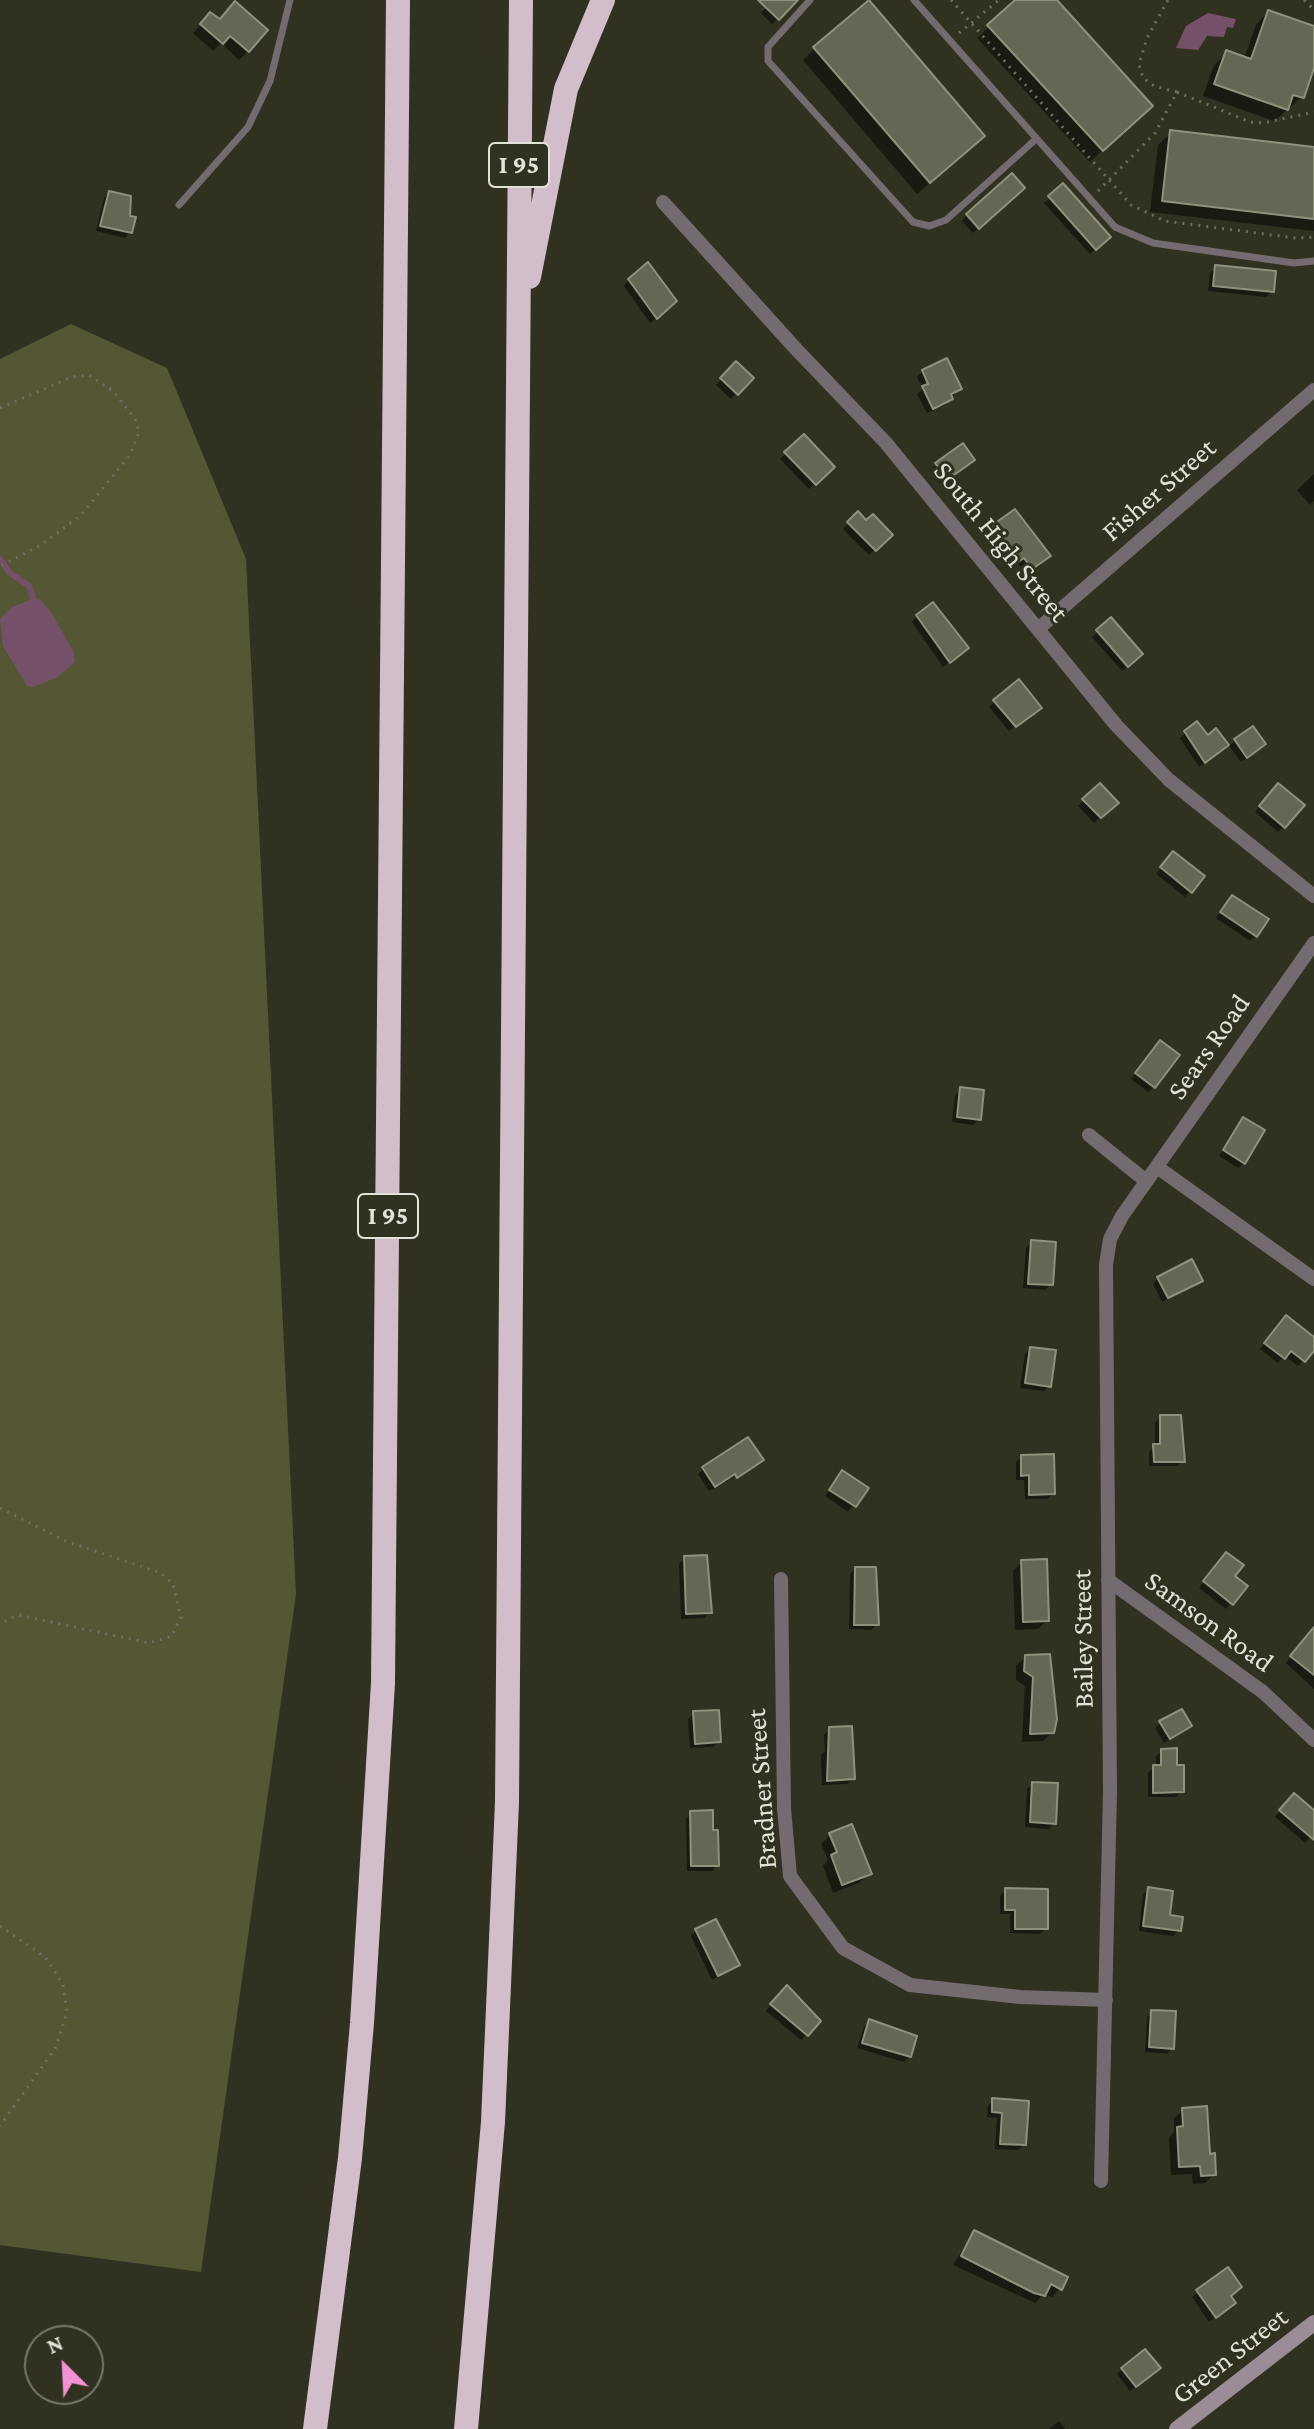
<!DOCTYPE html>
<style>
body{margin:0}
#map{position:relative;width:1314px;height:2429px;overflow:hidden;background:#303120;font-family:"Crimson Pro",serif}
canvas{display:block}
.north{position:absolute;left:24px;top:2325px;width:80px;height:80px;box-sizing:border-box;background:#303120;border:2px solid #77786a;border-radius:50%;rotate:336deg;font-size:22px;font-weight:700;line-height:32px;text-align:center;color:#e2e3d8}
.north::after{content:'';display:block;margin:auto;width:28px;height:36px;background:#f391d5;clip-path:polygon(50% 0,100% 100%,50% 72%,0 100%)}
</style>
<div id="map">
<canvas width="1314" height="2429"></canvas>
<div class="north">N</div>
</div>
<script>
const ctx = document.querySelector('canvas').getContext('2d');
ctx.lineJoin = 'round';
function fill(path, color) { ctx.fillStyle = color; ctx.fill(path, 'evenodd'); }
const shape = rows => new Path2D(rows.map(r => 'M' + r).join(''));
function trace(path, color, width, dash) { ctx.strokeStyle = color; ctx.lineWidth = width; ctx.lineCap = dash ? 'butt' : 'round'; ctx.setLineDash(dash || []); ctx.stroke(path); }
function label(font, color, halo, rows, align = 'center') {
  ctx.font = font + ' "Crimson Pro",serif'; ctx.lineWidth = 6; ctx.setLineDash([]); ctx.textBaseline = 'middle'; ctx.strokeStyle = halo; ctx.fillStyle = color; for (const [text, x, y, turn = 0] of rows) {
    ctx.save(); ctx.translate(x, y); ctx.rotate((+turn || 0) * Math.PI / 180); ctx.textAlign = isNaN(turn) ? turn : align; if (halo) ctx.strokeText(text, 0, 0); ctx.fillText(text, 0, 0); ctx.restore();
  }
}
fill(shape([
 [71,324,167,368,246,559,296,1594,201,2272,0,2245,0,359]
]), '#555634');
fill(shape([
 [1208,13,1236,19,1233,28,1227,27,1224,37,1207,36,1198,50,1176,48,1186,26],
 [33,598,41,600,53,615,73,651,75,662,58,677,33,687,27,686,3,646,0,619,11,608]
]), '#755069');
fill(shape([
 [773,0,796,0,772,24,761,13],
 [1018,0,1054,0,1139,117,1090,162,977,38],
 [1268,12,1314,28,1314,62,1302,97,1274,121,1203,96,1214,65,1226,53,1244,59,1256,25],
 [211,15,248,51,239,60,221,43,213,51,193,33],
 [815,48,971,148,917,194,803,60],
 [1171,133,1314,149,1314,231,1150,212,1158,145],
 [1063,186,1108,237,1090,254,1044,203],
 [109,193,127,217,130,232,125,238,96,231,104,198],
 [1017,193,973,233,962,221,967,215],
 [1216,267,1272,291,1266,297,1208,291,1210,273],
 [629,280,669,307,650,323,624,286],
 [736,364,751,378,731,399,716,385],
 [923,371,959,389,945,405,927,413,917,394,923,389,917,377],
 [804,436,832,467,809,489,780,459],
 [973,460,940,484,931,470,936,464],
 [1314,474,1314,501,1310,505,1297,490],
 [1015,512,1043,561,1026,573,1017,562,1008,569,983,535],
 [858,514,866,523,890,535,869,555,843,529],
 [918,616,961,653,943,667,912,622],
 [1111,620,1141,654,1122,671,1092,637],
 [995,702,1034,713,1009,731,989,707],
 [1252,728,1258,750,1241,762,1229,746],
 [1186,733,1221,751,1199,767,1180,738],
 [1100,786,1111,808,1094,823,1078,806],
 [1273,791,1284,826,1278,832,1255,812],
 [1168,859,1190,891,1185,897,1156,874],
 [1232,897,1256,935,1250,941,1216,918],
 [1155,1048,1154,1087,1148,1092,1131,1079],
 [961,1089,979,1119,973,1125,952,1122,955,1095],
 [1238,1125,1244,1162,1238,1168,1219,1156],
 [1032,1242,1051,1284,1045,1290,1023,1288,1026,1248],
 [1158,1278,1201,1281,1162,1302,1153,1284],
 [1281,1323,1314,1340,1314,1348,1298,1366,1285,1356,1278,1363,1260,1349],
 [1031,1349,1049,1386,1044,1391,1020,1388,1025,1354],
 [1160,1417,1183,1461,1177,1466,1149,1466,1149,1452,1155,1445,1155,1423],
 [1022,1457,1053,1493,1047,1499,1025,1499,1024,1480,1016,1480,1016,1462],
 [755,1466,709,1491,698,1474,704,1469],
 [837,1478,866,1489,848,1512,825,1496],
 [685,1558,710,1612,704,1618,681,1619,679,1564],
 [1221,1560,1232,1577,1245,1587,1226,1609,1199,1588],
 [1022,1562,1047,1620,1038,1629,1015,1630,1013,1571],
 [855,1569,877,1624,871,1630,849,1629,850,1574],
 [1301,1644,1314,1646,1314,1689,1286,1663],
 [1048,1656,1052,1732,1043,1741,1022,1742,1025,1686,1016,1680,1016,1666,1025,1657],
 [694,1713,719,1742,713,1747,690,1748,688,1719],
 [1161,1723,1190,1726,1164,1743,1155,1728],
 [830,1729,853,1779,847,1784,822,1785,821,1755,825,1751,824,1735],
 [1162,1751,1175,1767,1182,1791,1176,1797,1148,1797,1148,1772,1156,1767,1156,1756],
 [1033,1784,1054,1823,1049,1829,1025,1827,1027,1789],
 [1289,1801,1314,1813,1314,1833,1305,1843,1275,1817],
 [691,1813,711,1832,717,1865,712,1871,687,1871,686,1819],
 [830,1835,869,1873,861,1882,833,1893,823,1866,828,1860,821,1844],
 [1149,1889,1179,1930,1173,1936,1139,1931,1143,1895],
 [1006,1890,1046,1928,1040,1934,1010,1933,1010,1914,1000,1914,1000,1896],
 [697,1930,738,1965,712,1980,691,1936],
 [781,1993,819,2021,801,2040,766,2011],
 [1152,2012,1172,2048,1167,2054,1145,2052,1147,2017],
 [869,2021,910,2056,904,2062,857,2048,864,2027],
 [993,2100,1024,2145,1018,2150,995,2149,997,2118,987,2117,988,2106],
 [1183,2110,1214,2174,1205,2183,1193,2184,1192,2174,1171,2175,1169,2138,1174,2132,1174,2118],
 [974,2232,1060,2288,1052,2297,1044,2294,1035,2303,953,2265],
 [1227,2270,1228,2308,1209,2322,1192,2297],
 [1123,2369,1152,2373,1130,2391,1117,2374],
 [1059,2421,1065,2429,1049,2429]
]), '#0007');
trace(shape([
 [0,559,10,573,29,586,33,598]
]), '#755069', 6);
const building = shape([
 [758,0,798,0,779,20,758,0],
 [869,0,985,136,930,183,813,47,869,0],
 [1015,0,1057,0,1153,106,1103,151,987,25,1015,0],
 [235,1,268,30,249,52,230,36,223,44,200,24,210,12,220,19,235,1],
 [1268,10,1314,26,1314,68,1304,98,1293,95,1288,110,1214,84,1226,50,1251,59,1268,10],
 [1170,130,1314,147,1314,219,1162,201,1170,130],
 [1012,173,1025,188,979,229,966,214,1012,173],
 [1063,183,1111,237,1096,250,1048,196,1063,183],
 [109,191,131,196,130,216,136,217,132,233,100,226,109,191],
 [648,262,677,301,657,319,628,279,648,262],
 [1215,265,1276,271,1274,292,1213,286,1215,265],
 [947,358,962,389,951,394,953,399,933,409,922,386,928,384,922,370,947,358],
 [736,361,754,378,738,395,720,378,736,361],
 [804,434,835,467,816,485,784,452,804,434],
 [963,443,975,460,947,480,935,463,963,443],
 [1015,509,1051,556,1032,569,1024,558,1014,565,988,528,1015,509],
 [858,511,866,520,873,514,893,535,876,551,847,522,858,511],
 [933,602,969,648,950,663,916,615,933,602],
 [1111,617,1143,654,1128,667,1096,630,1111,617],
 [1019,679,1042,708,1016,727,993,700,1019,679],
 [1197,721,1208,735,1216,728,1229,745,1205,763,1184,731,1197,721],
 [1253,726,1266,744,1247,758,1234,739,1253,726],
 [1100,783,1119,803,1101,818,1082,799,1100,783],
 [1278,783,1305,805,1285,828,1259,806,1278,783],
 [1173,851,1205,876,1192,893,1160,867,1173,851],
 [1232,895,1269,919,1257,937,1220,912,1232,895],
 [1160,1040,1180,1055,1155,1088,1135,1073,1160,1040],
 [960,1087,984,1090,981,1120,957,1117,960,1087],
 [1243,1117,1265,1130,1245,1164,1223,1150,1243,1117],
 [1031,1240,1056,1242,1053,1285,1028,1284,1031,1240],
 [1192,1259,1203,1281,1168,1298,1157,1277,1192,1259],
 [1286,1315,1314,1337,1314,1351,1305,1362,1291,1351,1285,1359,1264,1343,1286,1315],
 [1030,1347,1056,1350,1051,1387,1025,1383,1030,1347],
 [1160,1415,1181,1415,1185,1462,1154,1462,1153,1444,1160,1444,1160,1415],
 [748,1437,764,1460,737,1478,735,1474,715,1487,702,1467,748,1437],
 [1054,1454,1055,1494,1029,1495,1029,1475,1021,1476,1021,1455,1054,1454],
 [842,1470,869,1488,856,1507,829,1490,842,1470],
 [1226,1552,1244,1565,1235,1576,1248,1586,1233,1605,1203,1581,1226,1552],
 [707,1555,712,1613,686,1614,684,1556,707,1555],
 [1047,1559,1049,1621,1023,1622,1021,1560,1047,1559],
 [855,1567,876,1567,879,1625,854,1625,855,1567],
 [1314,1627,1314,1675,1290,1656,1314,1627],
 [1050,1654,1057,1719,1054,1733,1030,1734,1033,1677,1024,1671,1025,1655,1050,1654],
 [1182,1709,1192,1726,1170,1739,1159,1721,1182,1709],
 [719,1710,721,1742,695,1744,693,1711,719,1710],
 [852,1726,855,1779,827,1781,829,1727,852,1726],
 [1177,1748,1177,1765,1184,1765,1184,1792,1153,1793,1153,1765,1161,1765,1161,1749,1177,1748],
 [1032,1782,1058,1783,1056,1824,1030,1822,1032,1782],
 [1294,1793,1314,1810,1314,1840,1279,1810,1294,1793],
 [713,1810,713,1830,718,1830,719,1866,691,1866,690,1811,713,1810],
 [852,1824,872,1874,842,1885,831,1855,837,1852,829,1833,852,1824],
 [1148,1887,1173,1891,1170,1915,1183,1917,1181,1931,1143,1926,1148,1887],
 [1005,1888,1048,1889,1048,1929,1015,1929,1015,1910,1005,1910,1005,1888],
 [716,1919,740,1965,718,1976,695,1929,716,1919],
 [787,1985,821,2021,808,2036,770,2004,787,1985],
 [1151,2010,1176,2011,1174,2049,1149,2047,1151,2010],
 [869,2019,917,2036,911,2057,862,2043,869,2019],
 [992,2098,1029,2101,1026,2145,1000,2144,1002,2113,992,2112,992,2098],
 [1207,2106,1210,2154,1215,2153,1216,2175,1201,2176,1200,2166,1179,2167,1177,2127,1183,2126,1182,2108,1207,2106],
 [974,2230,1068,2277,1062,2290,1051,2284,1045,2296,1034,2293,961,2256,974,2230],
 [1228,2267,1242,2287,1231,2296,1236,2303,1216,2318,1196,2290,1228,2267],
 [1145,2349,1161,2368,1136,2387,1121,2368,1145,2349]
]);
fill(building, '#656653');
trace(building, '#8f917d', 2);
trace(shape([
 [951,0,1109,180,1155,133,1177,92,1154,86,1143,78,1139,64,1147,38,1168,0],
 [1304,0,1314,10],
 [959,33,999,0],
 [1177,92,1250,122,1263,123,1314,112],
 [1098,191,1109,180,1131,205,1165,221,1295,238,1314,237],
 [0,408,72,377,89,375,113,391,135,419,139,432,130,455,80,516,41,545,0,566],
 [0,1508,68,1542,161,1573,173,1584,181,1617,172,1636,149,1643,19,1615,0,1623],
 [0,1926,45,1957,63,1984,67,2012,56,2047,0,2126]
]), '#6e6f60', 3, [2, 6]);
trace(shape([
 [810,0,768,47,768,61,913,222,929,226,946,220,1036,139],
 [914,0,1115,227,1153,243,1294,263,1314,261],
 [179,205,248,127,270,81,290,0]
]), '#736b70', 7);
trace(shape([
 [663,202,796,349,886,443,1116,725,1169,780,1314,896],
 [1038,629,1314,390],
 [1089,1135,1146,1181],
 [1157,1167,1314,1279],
 [781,1579,784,1808,790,1876,843,1948,910,1985,1020,1997,1106,2000],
 [1108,1580,1263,1692,1314,1740],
 [1101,2181,1110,1792,1106,1265,1110,1239,1122,1216,1314,943]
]), '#736b70', 14);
trace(shape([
 [1177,2429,1314,2323]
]), '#9a8d95', 16);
trace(shape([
 [529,277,566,89,603,0],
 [315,2429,350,2158,362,2023,383,1683,398,0],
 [466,2429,493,2122,507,1802,521,0]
]), '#d2becb', 24);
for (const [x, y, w] of [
 [519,165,60],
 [388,1216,60]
]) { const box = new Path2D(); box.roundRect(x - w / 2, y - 22, w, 44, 6); ctx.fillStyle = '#303120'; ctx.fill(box); trace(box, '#e2e3d8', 2); }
label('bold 26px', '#e2e3d8', null, [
 ["I 95",519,165],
 ["I 95",388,1216]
]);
label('28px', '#e2e3d8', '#303120', [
 ["Fisher Street",1159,490,-41],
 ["South High Street",1001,542,51],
 ["Sears Road",1209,1047,-55],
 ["Samson Road",1209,1622,36],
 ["Bailey Street",1083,1639,-91],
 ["Bradner Street",762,1789,-94],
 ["Green Street",1230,2356,-38]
]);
</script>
